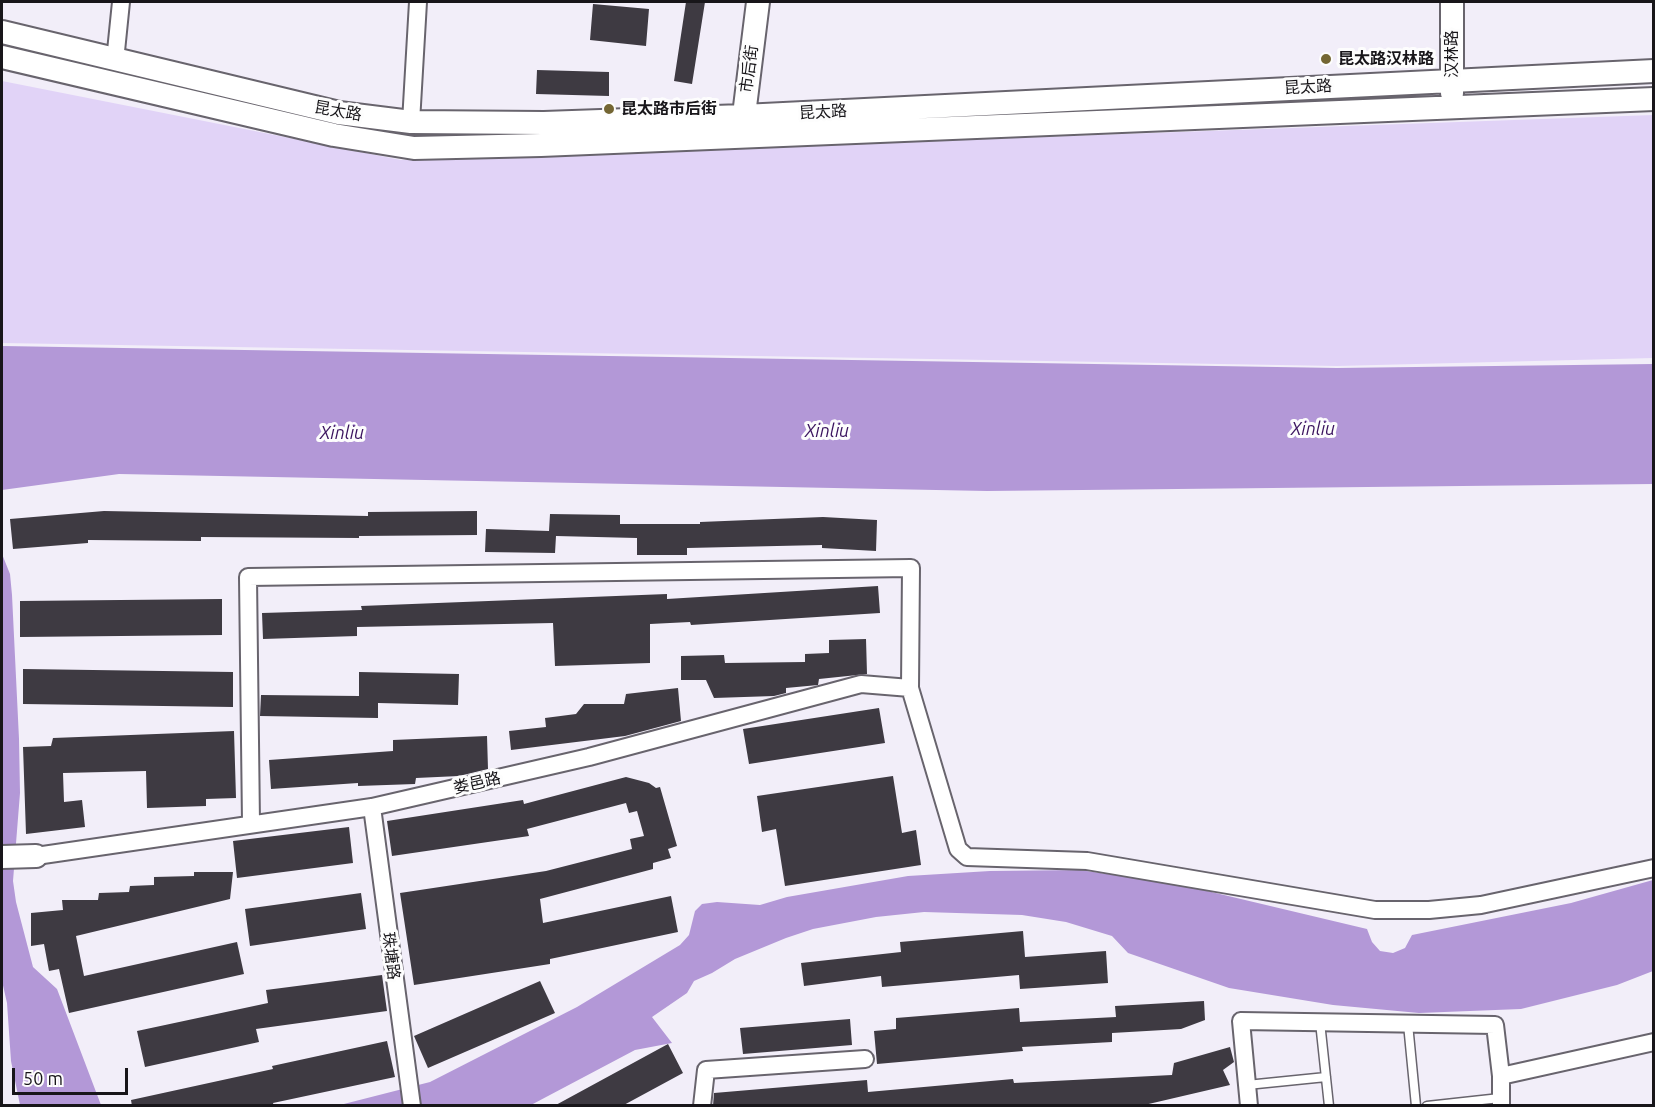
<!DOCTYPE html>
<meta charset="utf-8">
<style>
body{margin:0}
#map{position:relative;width:1655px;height:1107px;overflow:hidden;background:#f2eef9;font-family:Ubuntu,sans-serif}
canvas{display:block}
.frame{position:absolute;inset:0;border:3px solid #18161a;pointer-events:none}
.scale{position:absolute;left:12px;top:1068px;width:116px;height:27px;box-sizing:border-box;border:3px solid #18161a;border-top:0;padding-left:8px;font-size:18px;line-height:21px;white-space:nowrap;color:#18161a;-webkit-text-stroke:4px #fdfdfd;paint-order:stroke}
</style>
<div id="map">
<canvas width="1655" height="1107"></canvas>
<div class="frame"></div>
<div class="scale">50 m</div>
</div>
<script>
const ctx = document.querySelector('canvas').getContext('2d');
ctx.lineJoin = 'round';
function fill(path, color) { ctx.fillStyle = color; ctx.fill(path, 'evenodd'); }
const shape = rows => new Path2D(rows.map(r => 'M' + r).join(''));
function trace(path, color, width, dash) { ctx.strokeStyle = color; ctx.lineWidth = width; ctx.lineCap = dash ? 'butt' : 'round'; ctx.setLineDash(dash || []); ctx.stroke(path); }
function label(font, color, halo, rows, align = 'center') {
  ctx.font = font + ' Ubuntu,"Noto Sans SC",sans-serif'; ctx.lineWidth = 6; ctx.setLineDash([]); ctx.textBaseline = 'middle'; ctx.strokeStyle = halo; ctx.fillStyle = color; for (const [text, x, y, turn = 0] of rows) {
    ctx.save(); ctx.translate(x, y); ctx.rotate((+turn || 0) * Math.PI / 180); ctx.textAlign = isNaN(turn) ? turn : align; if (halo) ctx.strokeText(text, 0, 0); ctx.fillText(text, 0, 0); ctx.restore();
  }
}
fill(shape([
 [2,81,401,160,1653,115,1653,358,1337,366,2,343]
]), '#e1d3f7');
fill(shape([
 [2,346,1337,368,1653,364,1653,484,987,491,119,474,2,490],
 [2,554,10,574,12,595,19,739,20,793,13,881,16,902,33,967,57,989,101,1105,20,1105,11,1061,7,1003,2,981],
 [1080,870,1182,885,1367,929,1372,942,1380,951,1393,953,1405,948,1412,935,1571,903,1653,880,1653,971,1617,985,1521,1009,1419,1013,1333,1005,1229,988,1128,953,1112,936,1066,922,1022,915,924,912,876,917,813,929,786,938,735,959,712,973,694,981,687,993,652,1017,672,1043,635,1050,531,1105,336,1106,430,1082,577,1007,680,945,689,935,695,911,702,904,717,902,760,905,787,897,908,876,990,871]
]), '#b398d7');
fill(shape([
 [686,2,705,2,692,84,674,81],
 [593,4,649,9,646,46,590,40],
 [537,70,609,72,609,96,536,94],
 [104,511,368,516,368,512,477,511,477,535,359,536,359,538,201,537,201,541,88,540,88,543,13,549,10,519],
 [550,514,620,515,620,524,700,524,700,522,823,517,877,520,876,551,822,548,822,545,687,548,687,555,637,555,637,538,556,536,555,553,485,552,486,529,549,531],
 [878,586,880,613,691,625,690,622,650,624,650,663,555,666,553,623,357,627,357,636,263,639,262,613,362,610,361,606,667,594,667,599],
 [222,599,222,635,20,637,20,601],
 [866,639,867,674,819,679,818,685,786,688,786,693,774,696,714,698,706,680,681,680,681,656,724,655,725,663,805,662,805,654,829,653,829,640],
 [23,669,233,672,233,707,23,704],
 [359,672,459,674,458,705,378,703,378,718,260,716,261,695,359,696],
 [678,688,681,721,625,736,511,750,509,731,546,727,545,718,576,714,584,704,624,704,626,694],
 [879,708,885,743,749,764,743,729],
 [234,731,236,798,206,799,206,806,147,808,146,771,63,773,64,802,82,800,85,827,26,834,23,747,51,746,53,738],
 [487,736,488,769,459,776,416,778,415,784,358,786,358,783,271,789,269,760,393,751,393,740],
 [893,776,902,833,916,830,921,865,785,886,776,829,762,832,757,796],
 [626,777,649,783,656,788,660,787,677,846,668,849,671,858,653,863,653,869,540,899,543,923,671,896,678,932,550,959,550,964,414,985,400,893,546,871,632,849,630,839,644,836,637,811,629,813,626,803,527,829,529,836,392,856,387,821,523,800,524,804],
 [349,827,353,863,237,878,233,841],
 [194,872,233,872,230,899,76,936,84,976,237,942,244,974,69,1013,59,969,49,971,44,944,31,946,31,913,63,910,62,900,98,900,99,893,129,892,130,886,154,885,154,877,194,876],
 [361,893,366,929,250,946,245,909],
 [1023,931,1025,957,1106,951,1108,983,1020,989,1019,975,882,987,881,976,804,986,801,963,901,952,900,942],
 [382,975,387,1011,256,1029,259,1042,145,1067,137,1031,268,1003,266,990],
 [540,981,555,1013,428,1068,414,1036],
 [1204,1001,1205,1020,1181,1029,1112,1033,1112,1042,1022,1047,1023,1051,877,1064,874,1031,896,1029,896,1018,1019,1008,1020,1022,1116,1017,1115,1006],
 [850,1019,852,1045,743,1054,740,1028],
 [387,1041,395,1077,273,1103,274,1106,132,1106,131,1100,273,1069,272,1066],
 [668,1044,683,1073,622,1106,554,1106],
 [1230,1047,1234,1062,1223,1070,1230,1085,1140,1106,713,1106,714,1093,867,1080,868,1092,1013,1079,1014,1083,1172,1075,1174,1063]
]), '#3e3a42');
const lane = shape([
 [1320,1022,1329,1106],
 [1408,1024,1416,1106],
 [1247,1085,1326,1077],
 [1427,1106,1500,1098]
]);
const street = shape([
 [115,61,121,2],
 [411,122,418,2],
 [372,807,412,1106],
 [251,823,248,577,911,568,910,688,958,849,967,857,1087,861,1375,910,1429,910,1481,905,1654,868],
 [36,856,372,807,589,757,861,684,910,688],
 [1501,1076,1654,1042],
 [702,1106,706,1070,865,1059],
 [1249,1106,1241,1021,1495,1025,1501,1076,1501,1106]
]);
const secondary = shape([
 [1452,2,1452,93],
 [2,32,339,113,411,122,544,123,743,116,1654,71],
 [2,57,334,135,414,148,541,145,1654,99],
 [742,131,758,2],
 [2,857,36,856]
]);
trace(lane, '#68646d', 11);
trace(street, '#68646d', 20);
trace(secondary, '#68646d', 26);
trace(lane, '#fff', 8);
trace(street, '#fff', 16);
trace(secondary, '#fff', 22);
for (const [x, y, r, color] of [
 [1326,59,6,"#746633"],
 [609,109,6,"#746633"]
]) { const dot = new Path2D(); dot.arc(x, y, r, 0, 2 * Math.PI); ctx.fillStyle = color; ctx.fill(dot); trace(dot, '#fdfdfd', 2); }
label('16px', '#18161a', '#fdfdfd', [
 ["汉林路",1452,54,-90],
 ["市后街",749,69,-82],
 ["昆太路",1308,87,-3],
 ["昆太路",338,111,10],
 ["昆太路",823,112,-3],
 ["娄邑路",477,783,-13],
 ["珠塘路",391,956,83]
]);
label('bold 16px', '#18161a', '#fdfdfd', [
 ["昆太路汉林路",1338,59],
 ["昆太路市后街",621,109]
], 'left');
label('italic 18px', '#3a135e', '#fdfdfd', [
 ["Xinliu",1313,429],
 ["Xinliu",827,431],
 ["Xinliu",342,433]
]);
</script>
